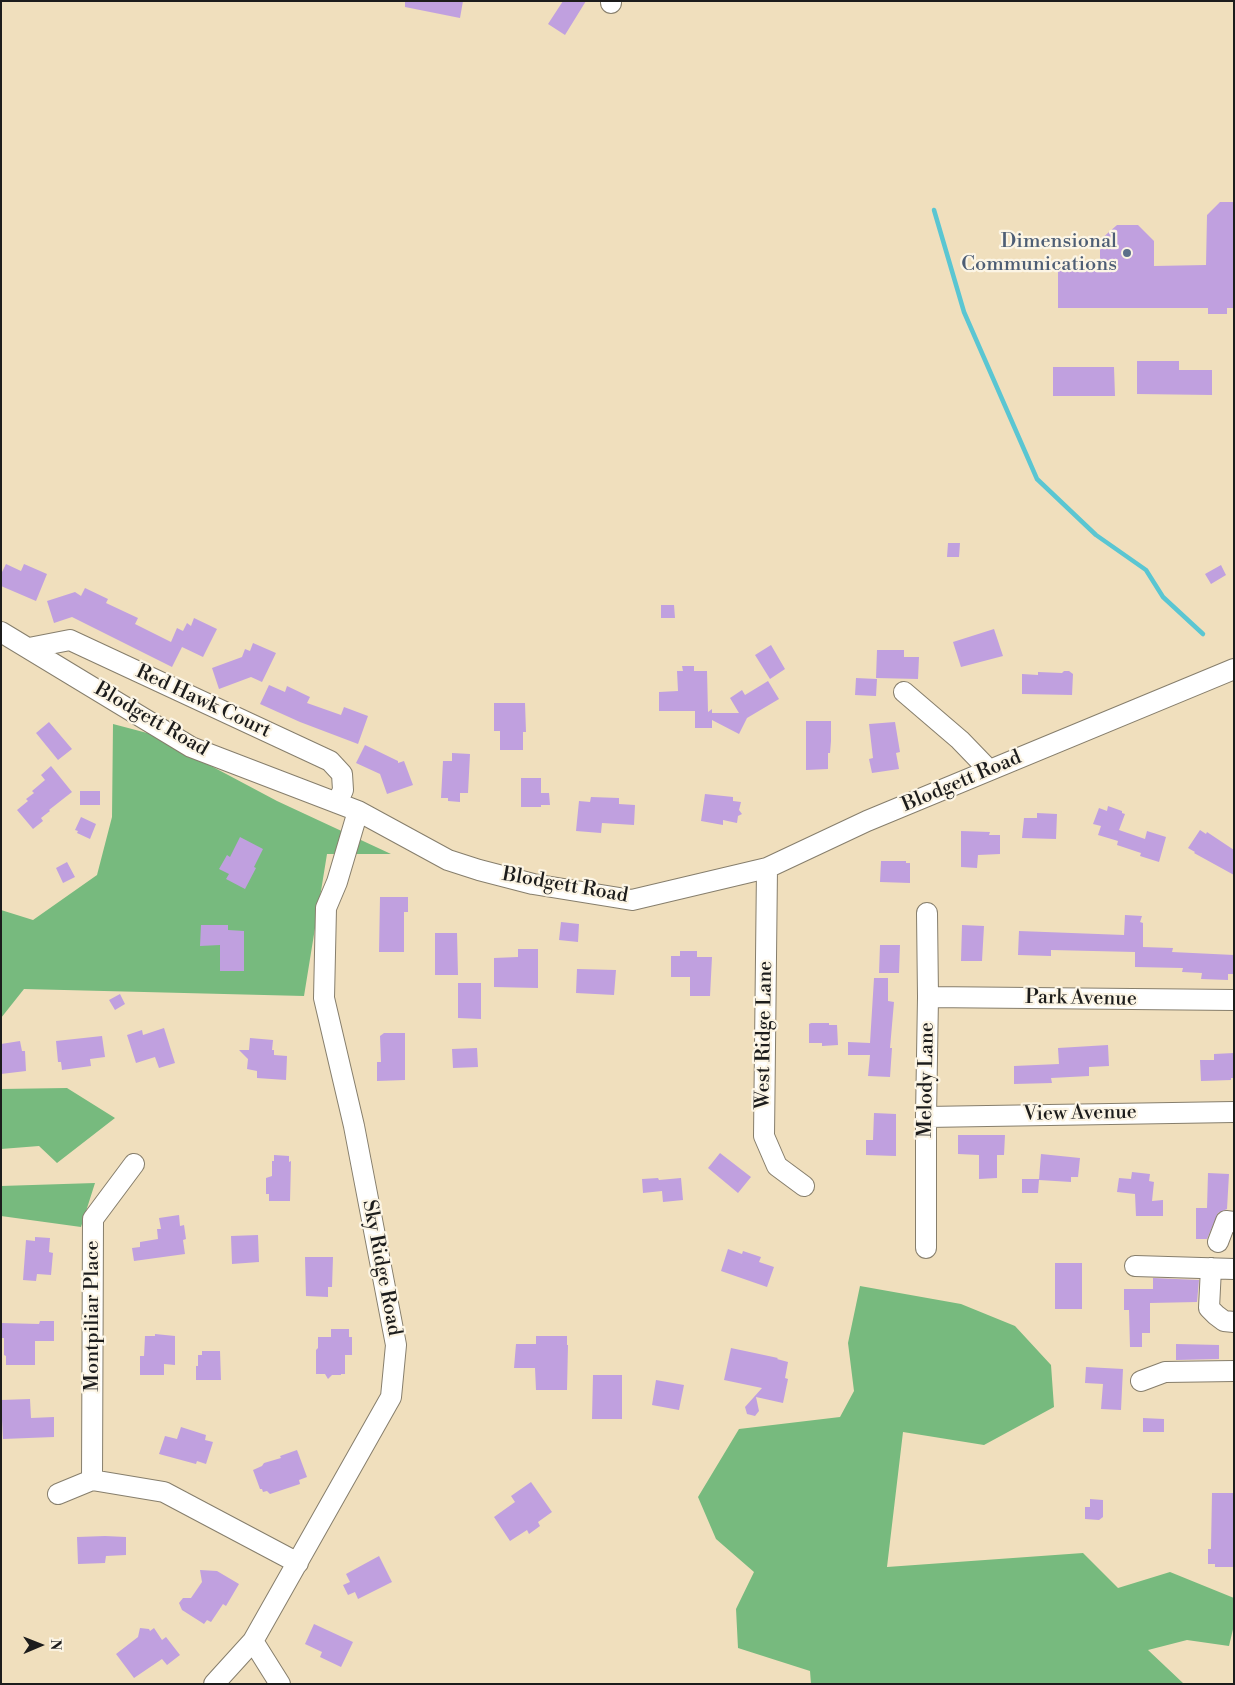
<!DOCTYPE html>
<style>
body{margin:0}
#map{position:relative;width:1235px;height:1685px;overflow:hidden;background:#f0dfbd;font-family:"Libre Bodoni",serif}
canvas{display:block}
.frame{position:absolute;inset:0;border:2px solid #1c1c1c;pointer-events:none}
.north{position:absolute;left:15px;top:1620px;width:50px;height:50px;-webkit-text-stroke:4px #fcf5e5;paint-order:stroke;rotate:89deg;font-size:14px;font-weight:700;line-height:20px;text-align:center;color:#1c1c1c}
.north::after{content:'';display:block;margin:auto;width:18px;height:22px;background:#1c1c1c;clip-path:polygon(50% 0,100% 100%,50% 72%,0 100%)}
</style>
<div id="map">
<canvas width="1235" height="1685"></canvas>
<div class="frame"></div>
<div class="north">N</div>
</div>
<script>
const ctx = document.querySelector('canvas').getContext('2d');
ctx.lineJoin = 'round';
function fill(path, color) { ctx.fillStyle = color; ctx.fill(path, 'evenodd'); }
const shape = rows => new Path2D(rows.map(r => 'M' + r).join(''));
function trace(path, color, width, dash) { ctx.strokeStyle = color; ctx.lineWidth = width; ctx.lineCap = dash ? 'butt' : 'round'; ctx.setLineDash(dash || []); ctx.stroke(path); }
function label(font, color, halo, rows, align = 'center') {
  ctx.font = font + ' "Libre Bodoni",serif'; ctx.lineWidth = 4.5; ctx.setLineDash([]); ctx.textBaseline = 'middle'; ctx.strokeStyle = halo; ctx.fillStyle = color; for (const [text, x, y, turn = 0] of rows) {
    ctx.save(); ctx.translate(x, y); ctx.rotate((+turn || 0) * Math.PI / 180); ctx.textAlign = isNaN(turn) ? turn : align; if (halo) ctx.strokeText(text, 0, 0); ctx.fillText(text, 0, 0); ctx.restore();
  }
}
fill(shape([
 [113,724,151,734,277,801,391,854,327,854,304,996,24,989,1,1018,1,910,33,920,97,875,112,817],
 [67,1088,115,1118,57,1163,39,1146,1,1149,1,1089],
 [95,1183,81,1227,1,1216,1,1186],
 [860,1286,961,1304,1015,1326,1051,1365,1054,1407,984,1445,903,1432,887,1567,1083,1553,1118,1588,1170,1572,1234,1598,1234,1625,1229,1646,1187,1640,1148,1650,1184,1684,811,1684,810,1671,738,1648,736,1609,754,1572,716,1539,698,1497,739,1429,840,1417,854,1391,848,1343]
]), '#77ba7e');
trace(shape([
 [934,210,964,312,1037,479,1096,535,1146,570,1163,597,1203,634]
]), '#5ac6d2', 4.5);
fill(shape([
 [405,1,463,1,460,18,405,7],
 [563,1,586,1,565,35,548,24],
 [1220,202,1234,202,1234,308,1227,308,1227,314,1208,314,1208,308,1058,308,1058,266,1100,265,1100,240,1117,225,1138,225,1154,241,1154,266,1206,265,1207,215],
 [1137,361,1179,361,1179,370,1212,370,1212,395,1137,394],
 [1053,367,1114,367,1115,396,1053,396],
 [948,543,960,543,959,557,947,557],
 [6,564,21,571,24,564,47,574,36,601,1,586,1,574],
 [1221,565,1226,575,1211,584,1205,574],
 [85,588,108,599,106,603,138,618,135,624,171,642,177,628,183,631,187,623,191,626,194,618,217,629,203,657,182,647,172,667,72,617,54,623,47,601,75,592,81,596],
 [661,605,674,605,675,618,661,618],
 [994,629,1003,656,961,667,953,642],
 [253,643,276,653,262,682,251,677,219,689,212,668,242,657,245,649,250,651],
 [771,645,785,669,770,679,755,655],
 [877,650,904,650,904,657,919,657,918,679,876,678],
 [682,666,694,666,694,671,707,671,708,712,712,709,712,713,739,713,730,698,742,690,745,695,768,681,779,699,747,718,739,734,712,720,712,728,695,728,695,711,659,711,659,692,678,691,677,671,683,671],
 [1064,671,1069,671,1073,674,1072,695,1022,694,1022,674,1038,675,1038,672,1062,673],
 [856,678,877,679,876,696,855,695],
 [269,685,285,692,287,686,310,697,307,703,341,715,344,707,368,716,358,744,300,722,260,704],
 [494,703,525,703,526,732,523,732,523,750,500,750,500,731,494,731],
 [806,721,831,721,831,741,830,753,828,753,828,769,806,770],
 [49,722,72,749,58,760,36,733],
 [895,722,900,752,896,753,899,769,872,773,869,759,873,758,869,724],
 [365,745,398,761,398,763,404,761,413,785,387,794,380,774,356,763],
 [452,753,470,754,468,793,460,793,460,802,448,801,448,798,441,798,443,761,452,761],
 [51,766,72,792,49,810,50,811,41,818,43,821,33,829,17,810,28,801,26,799,34,793,32,791,45,780,41,775],
 [521,778,541,778,541,793,549,793,550,805,541,805,541,807,521,807],
 [80,791,100,791,100,805,80,805],
 [705,794,733,797,733,801,741,802,739,810,742,814,738,816,737,823,723,820,723,825,701,821],
 [591,797,619,798,619,804,635,805,634,825,602,823,601,833,576,831,579,801,590,802],
 [1108,806,1122,811,1122,813,1125,814,1119,830,1145,839,1147,831,1166,837,1159,862,1140,856,1141,853,1117,845,1118,841,1098,835,1101,826,1093,824,1099,808,1107,811],
 [1037,813,1057,814,1056,839,1022,838,1024,818,1037,818],
 [81,817,96,824,90,839,77,833,78,831,75,830],
 [1200,830,1206,834,1207,832,1234,850,1234,875,1194,853,1195,852,1188,848],
 [961,831,990,832,989,835,1000,835,1000,854,978,855,977,868,961,867],
 [240,837,263,849,254,867,256,868,245,889,226,879,229,874,219,869,227,855,230,857],
 [881,861,906,861,906,863,910,863,910,883,880,882],
 [67,862,75,877,63,883,56,868],
 [380,897,408,897,408,912,404,912,404,952,379,952],
 [1125,915,1142,916,1140,922,1143,923,1143,947,1173,948,1172,952,1234,955,1234,974,1228,974,1228,980,1201,979,1202,973,1182,972,1183,968,1135,967,1135,952,1051,950,1051,956,1018,955,1019,931,1124,935],
 [561,922,579,924,578,942,559,940],
 [201,925,228,925,228,930,244,931,244,971,220,971,220,945,200,946],
 [962,925,984,926,982,961,961,961],
 [435,933,457,933,458,975,435,975],
 [880,945,900,945,899,973,879,973],
 [518,949,538,949,538,988,494,987,494,958,518,957],
 [680,951,697,951,697,957,712,957,710,996,690,996,690,977,671,977,671,956,680,956],
 [577,969,616,970,614,995,576,993],
 [874,978,888,978,888,1001,894,1002,890,1048,892,1048,890,1077,868,1076,870,1055,848,1055,848,1042,870,1043],
 [458,983,481,983,481,1019,458,1018],
 [120,994,125,1004,115,1010,109,1000],
 [811,1023,829,1023,829,1025,837,1025,838,1045,822,1046,822,1043,809,1043,809,1024],
 [164,1028,175,1063,159,1068,155,1057,136,1063,127,1035,142,1030,143,1035],
 [384,1033,405,1033,405,1080,377,1081,377,1062,381,1062,380,1036],
 [102,1036,105,1057,90,1059,91,1066,62,1070,61,1062,58,1062,56,1041],
 [250,1038,273,1040,272,1050,274,1050,274,1055,287,1056,286,1080,257,1078,257,1071,247,1069,248,1059,239,1050,249,1050],
 [20,1041,22,1051,25,1051,26,1071,1,1074,1,1044],
 [1108,1045,1109,1066,1089,1067,1089,1076,1051,1078,1052,1083,1014,1084,1014,1066,1059,1064,1058,1048],
 [477,1048,478,1067,453,1068,452,1049],
 [1234,1053,1234,1078,1231,1078,1231,1080,1201,1081,1200,1060,1214,1060,1214,1054],
 [874,1113,896,1114,896,1156,866,1155,866,1140,873,1140],
 [958,1135,1005,1135,1004,1155,997,1155,997,1178,979,1179,979,1155,958,1154],
 [720,1153,751,1177,738,1193,708,1168],
 [1041,1154,1080,1158,1078,1177,1071,1177,1071,1182,1039,1180,1038,1193,1022,1193,1022,1179,1039,1179],
 [274,1155,289,1156,289,1162,291,1161,290,1201,269,1201,269,1194,266,1194,266,1178,272,1176,272,1161,274,1161],
 [1132,1172,1150,1174,1149,1181,1154,1182,1152,1201,1163,1200,1163,1216,1136,1216,1135,1194,1117,1192,1119,1178,1131,1179],
 [1208,1173,1229,1174,1227,1209,1218,1213,1207,1239,1196,1239,1196,1208,1207,1208],
 [658,1178,659,1180,681,1178,683,1200,663,1202,662,1191,643,1193,642,1179],
 [179,1215,180,1226,184,1225,186,1239,183,1240,185,1254,134,1261,132,1248,140,1247,140,1242,158,1239,157,1229,161,1229,159,1218],
 [258,1235,259,1262,232,1264,231,1236],
 [35,1237,50,1238,49,1252,53,1253,51,1275,37,1274,36,1281,23,1280,26,1240,35,1241],
 [728,1249,742,1254,743,1251,761,1257,759,1262,774,1267,767,1287,721,1271],
 [305,1257,333,1257,332,1287,328,1287,328,1297,306,1296],
 [1055,1263,1082,1263,1082,1309,1055,1309],
 [1153,1278,1199,1280,1197,1302,1150,1303,1150,1333,1142,1333,1142,1347,1130,1347,1129,1310,1124,1310,1124,1289,1153,1289],
 [40,1321,54,1321,54,1341,35,1341,35,1365,6,1365,6,1356,4,1355,4,1338,1,1338,1,1323,39,1324],
 [331,1329,349,1329,349,1337,352,1337,352,1355,345,1355,345,1374,341,1374,341,1375,332,1375,328,1379,325,1374,316,1374,316,1350,318,1348,318,1337,331,1337],
 [155,1334,175,1336,175,1365,164,1364,164,1375,140,1375,140,1356,144,1356,145,1336,155,1336],
 [536,1336,567,1336,567,1345,568,1345,567,1390,536,1390,535,1368,514,1368,516,1344,536,1344],
 [1176,1344,1219,1345,1219,1359,1176,1360],
 [731,1348,778,1358,777,1359,788,1362,785,1378,788,1379,783,1403,756,1397,759,1411,755,1416,747,1414,745,1407,762,1388,724,1380],
 [202,1351,220,1351,221,1380,196,1380,196,1366,198,1366,198,1355,202,1355],
 [1086,1367,1123,1369,1121,1410,1101,1409,1103,1384,1085,1383],
 [593,1375,622,1375,622,1419,592,1419],
 [656,1380,684,1385,679,1410,652,1405],
 [30,1399,31,1418,54,1417,54,1437,3,1439,1,1400],
 [1143,1418,1164,1419,1164,1432,1143,1432],
 [181,1427,206,1435,205,1440,213,1442,206,1464,197,1461,196,1464,159,1454,165,1436,177,1439],
 [297,1450,307,1477,299,1480,300,1484,270,1494,267,1491,263,1492,262,1489,260,1489,253,1470,262,1466,264,1463,281,1458,280,1456],
 [531,1482,552,1512,538,1522,540,1526,529,1534,527,1530,510,1541,494,1517,515,1502,511,1496],
 [1212,1493,1234,1493,1234,1567,1215,1567,1215,1564,1208,1564,1208,1549,1211,1549],
 [1090,1499,1103,1500,1103,1517,1099,1520,1085,1519,1085,1507,1090,1507],
 [105,1536,126,1537,126,1555,106,1556,105,1563,78,1564,77,1537],
 [379,1556,392,1582,358,1599,355,1592,348,1595,343,1585,350,1582,346,1574],
 [200,1570,217,1571,239,1584,226,1606,223,1604,211,1622,207,1620,204,1624,182,1610,179,1603,183,1598,191,1598,202,1582],
 [314,1624,353,1642,341,1667,320,1657,322,1652,305,1644],
 [140,1628,149,1629,150,1631,154,1628,162,1640,166,1637,180,1655,167,1665,162,1659,134,1678,116,1654,138,1637]
]), '#c0a0df');
const minor = shape([
 [611,3,611,1],
 [1,632,191,747,358,811,448,860,479,870,533,884,632,900,767,868,867,821,1234,669],
 [29,648,70,640,330,761,342,774,343,790,337,803],
 [904,692,960,740,989,770],
 [767,868,764,1136,777,1166,804,1186],
 [928,997,1234,1000],
 [926,1117,1234,1112],
 [1218,1242,1226,1221,1234,1222],
 [926,1248,926,1117,928,997,927,913],
 [1135,1266,1234,1269],
 [1211,1268,1209,1308,1216,1315,1224,1321,1234,1322],
 [1141,1381,1165,1372,1234,1371],
 [92,1480,93,1219,134,1164],
 [58,1494,92,1480,164,1492,298,1563],
 [253,1641,280,1684],
 [214,1684,253,1641,391,1397,396,1345,354,1126,324,998,326,908,337,882,358,811]
]);
trace(minor, '#867e6c', 22);
trace(minor, '#fff', 20);
for (const [x, y, r, color] of [
 [1127,253,5,"#5c6f8a"]
]) { const dot = new Path2D(); dot.arc(x, y, r, 0, 2 * Math.PI); ctx.fillStyle = color; ctx.fill(dot); trace(dot, '#fcf5e5', 2); }
label('20px', '#4e5e75', '#fcf5e5', [
 ["Dimensional",1117,242],
 ["Communications",1117,265]
], 'right');
label('20px', '#1c1c1c', '#fcf5e5', [
 ["Red Hawk Court",203,702,25],
 ["Blodgett Road",151,720,30],
 ["Blodgett Road",962,782,-23],
 ["Blodgett Road",565,886,10],
 ["Park Avenue",1081,999,1],
 ["West Ridge Lane",765,1035,-89],
 ["Melody Lane",927,1080,-89],
 ["View Avenue",1080,1114,-1],
 ["Sky Ridge Road",381,1268,79],
 ["Montpiliar Place",93,1316,-90]
]);
</script>
